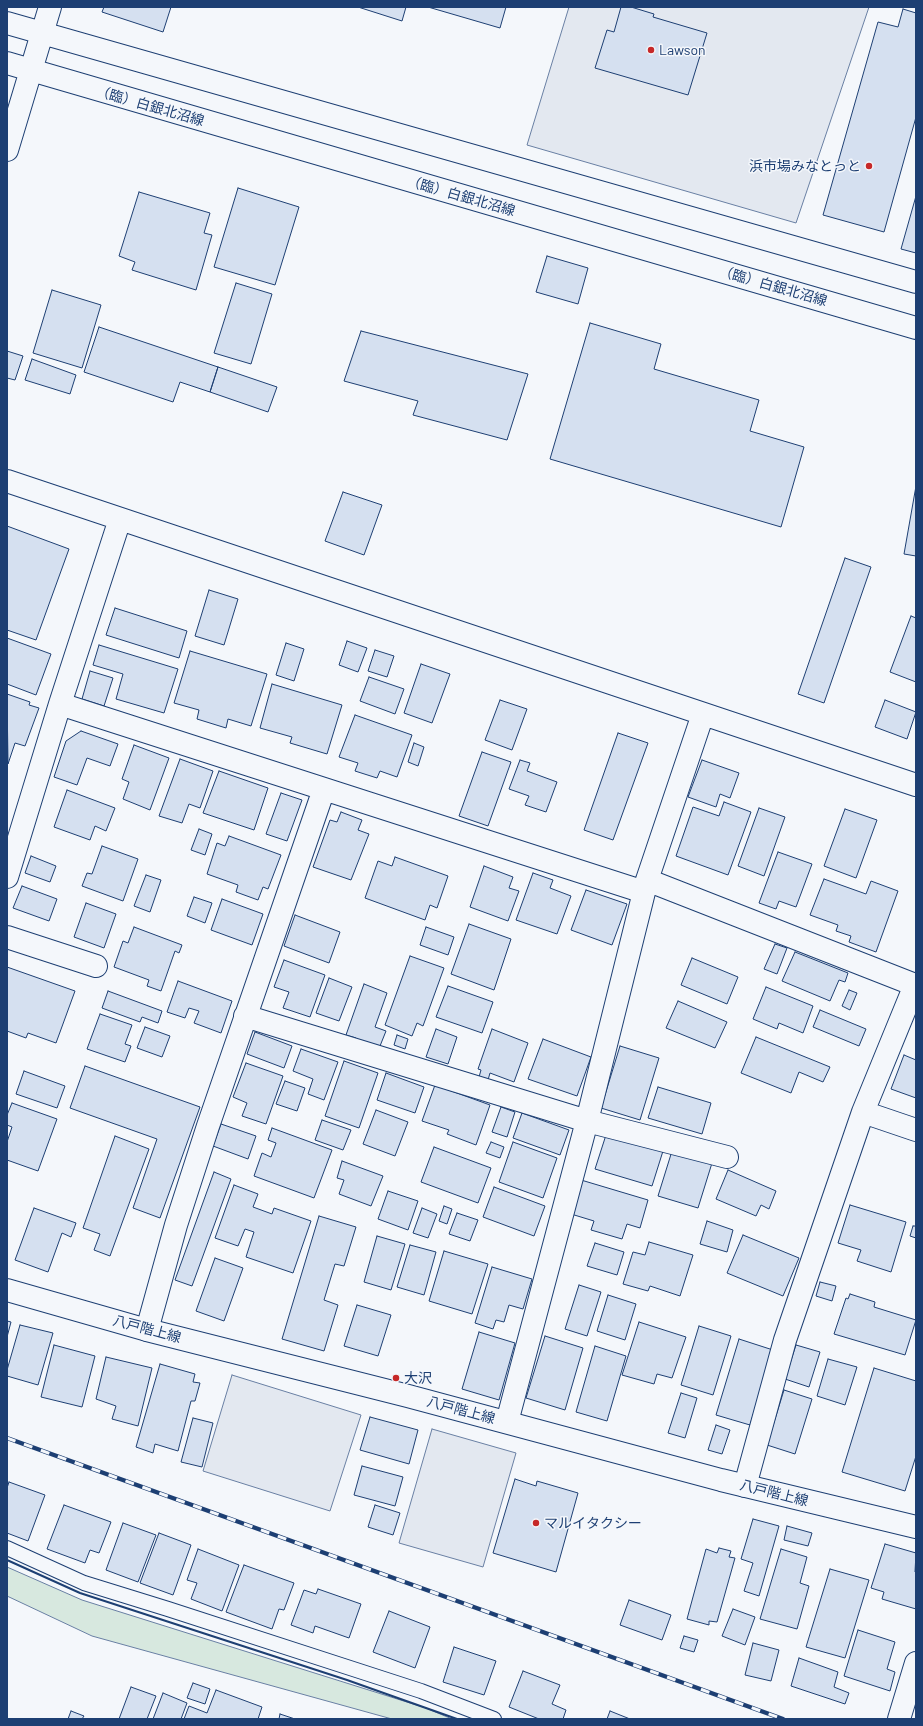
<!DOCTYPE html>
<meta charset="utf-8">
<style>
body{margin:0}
#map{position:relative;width:923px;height:1726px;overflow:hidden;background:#f4f7fb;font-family:Barlow,sans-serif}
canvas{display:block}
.frame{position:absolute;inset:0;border:8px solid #1d3f73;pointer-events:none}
</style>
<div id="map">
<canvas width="923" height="1726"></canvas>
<div class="frame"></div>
</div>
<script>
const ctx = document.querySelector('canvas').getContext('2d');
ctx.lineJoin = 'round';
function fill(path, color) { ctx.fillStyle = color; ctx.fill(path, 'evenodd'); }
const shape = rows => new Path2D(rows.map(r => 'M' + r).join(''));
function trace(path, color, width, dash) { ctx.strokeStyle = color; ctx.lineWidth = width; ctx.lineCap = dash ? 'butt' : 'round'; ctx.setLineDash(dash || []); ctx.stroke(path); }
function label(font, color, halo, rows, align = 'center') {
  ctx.font = font + ' Barlow,"Noto Sans JP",sans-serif'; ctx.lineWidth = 3; ctx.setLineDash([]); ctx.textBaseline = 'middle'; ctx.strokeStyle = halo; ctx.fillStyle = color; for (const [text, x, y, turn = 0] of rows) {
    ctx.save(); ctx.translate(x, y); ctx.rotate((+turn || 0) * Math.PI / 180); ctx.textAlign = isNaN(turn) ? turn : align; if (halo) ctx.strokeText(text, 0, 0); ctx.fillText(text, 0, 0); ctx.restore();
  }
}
const green = shape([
 [7,1567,82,1600,426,1708,452,1719,392,1719,92,1636,7,1596,7,1567]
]);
fill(green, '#d7e8df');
trace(green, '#687fa3', 1);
const parking = shape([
 [569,7,869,7,796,223,527,145,569,7],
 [232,1375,361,1415,330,1511,203,1471,232,1375],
 [432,1429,516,1453,483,1567,399,1543,432,1429]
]);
fill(parking, '#e3e8f0');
trace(parking, '#687fa3', 1);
const building = shape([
 [104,7,171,7,163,32,102,12,104,7],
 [358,7,406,7,402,21,358,7],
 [428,7,506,7,500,28,428,7],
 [621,7,631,7,654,14,653,17,707,33,688,95,595,68,607,30,614,32,621,7],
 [903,9,916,13,916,117,884,232,823,215,878,22,898,27,903,9],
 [238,188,299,207,275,285,214,267,238,188],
 [139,192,210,213,204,233,212,235,196,290,132,270,135,262,119,256,139,192],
 [916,196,916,253,901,249,916,196],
 [547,256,588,268,578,304,536,292,547,256],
 [236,283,272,294,251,364,214,353,236,283],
 [52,290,101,305,82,368,33,353,52,290],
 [590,323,661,344,654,369,759,400,750,431,804,447,781,527,550,459,590,323],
 [99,327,218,367,210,392,180,382,173,402,84,372,99,327],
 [361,331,528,374,507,440,413,415,418,401,344,381,361,331],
 [7,351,23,356,15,380,7,378,7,351],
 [32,359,76,375,70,394,25,380,32,359],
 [218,367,277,387,268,412,210,392,218,367],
 [916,486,916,556,904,554,916,486],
 [343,492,382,505,364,555,325,541,343,492],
 [7,526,69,549,36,640,7,630,7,526],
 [845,558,871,567,824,703,798,694,845,558],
 [209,590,238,599,224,645,195,636,209,590],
 [115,608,187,631,179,658,106,635,115,608],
 [911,616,916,618,916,682,890,672,911,616],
 [7,638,51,654,36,695,7,684,7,638],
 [347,641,367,648,358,672,339,665,347,641],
 [286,643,304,649,294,681,276,675,286,643],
 [99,645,178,669,164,713,116,699,123,674,93,665,99,645],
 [375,650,394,656,387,677,368,671,375,650],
 [190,651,267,674,251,726,228,719,226,728,197,719,199,710,174,703,190,651],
 [421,664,450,674,432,723,404,713,421,664],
 [90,671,113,678,104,706,82,699,90,671],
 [369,677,404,689,395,714,360,701,369,677],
 [272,684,342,705,327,754,290,743,292,737,260,728,272,684],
 [7,694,30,702,29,705,39,708,25,746,15,743,8,764,7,694],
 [500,700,527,709,512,750,485,740,500,700],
 [885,700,916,712,907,739,875,727,885,700],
 [355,715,412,735,397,777,380,771,377,778,355,771,358,763,339,757,355,715],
 [81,731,118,744,110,766,87,758,77,785,54,777,66,741,81,731],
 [618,733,648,743,613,840,584,830,618,733],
 [414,743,424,747,418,766,408,762,414,743],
 [134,745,169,758,150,810,123,799,129,782,122,779,134,745],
 [482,752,511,762,488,826,459,816,482,752],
 [180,759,213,771,200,808,189,804,182,823,159,816,180,759],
 [520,760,530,763,527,771,557,782,546,812,525,805,529,796,509,789,520,760],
 [702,760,739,773,730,798,720,794,716,807,688,797,702,760],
 [219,771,268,788,254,830,203,813,219,771],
 [67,790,115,808,106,831,95,826,90,840,54,827,67,790],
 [281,793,302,800,287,841,266,834,281,793],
 [724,802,751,812,728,875,676,856,693,807,719,816,724,802],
 [759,808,785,817,764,876,738,866,759,808],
 [845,809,877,820,856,878,824,866,845,809],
 [341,812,362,820,358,830,369,834,351,880,313,867,330,820,337,822,341,812],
 [199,829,212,834,205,855,191,850,199,829],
 [229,836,281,855,268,889,263,887,258,900,236,892,238,885,207,874,217,843,225,846,229,836],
 [102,846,138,859,123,901,82,886,87,873,92,874,102,846],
 [778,852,812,864,796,907,779,901,776,909,759,903,778,852],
 [31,856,56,866,50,882,25,873,31,856],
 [395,857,448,876,437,908,430,905,425,920,365,898,378,861,392,866,395,857],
 [484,866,513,877,509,888,519,891,508,921,470,907,484,866],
 [533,873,553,880,550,888,571,896,557,934,516,920,533,873],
 [146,875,161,880,150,912,134,906,146,875],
 [824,879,866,894,871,881,898,891,876,952,849,942,851,936,836,931,838,925,810,915,824,879],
 [22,886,57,899,49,921,13,908,22,886],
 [586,890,627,904,612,945,571,930,586,890],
 [194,897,212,903,205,923,187,916,194,897],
 [222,899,263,914,252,945,211,930,222,899],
 [86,903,116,914,104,948,74,937,86,903],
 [295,915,340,932,329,963,284,946,295,915],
 [469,924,511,939,494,990,451,974,469,924],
 [134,927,182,945,179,953,175,951,161,991,147,986,149,980,114,967,123,941,128,943,134,927],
 [426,927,454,937,448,955,420,945,426,927],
 [775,944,787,948,777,974,764,969,775,944],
 [795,952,848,973,845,982,839,980,830,1001,782,981,795,952],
 [410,956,444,968,423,1026,417,1023,412,1036,385,1025,410,956],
 [692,958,738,977,727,1004,681,985,692,958],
 [284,960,325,975,310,1017,283,1008,289,992,274,987,284,960],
 [7,967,75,991,56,1043,28,1033,26,1038,7,1031,7,967],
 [329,978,352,987,339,1021,316,1013,329,978],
 [178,981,232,1001,221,1033,194,1023,199,1011,189,1008,185,1018,167,1012,178,981],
 [364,984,387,993,375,1027,386,1031,378,1051,354,1043,356,1038,346,1035,364,984],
 [448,986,493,1002,482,1033,436,1017,448,986],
 [766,987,813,1006,803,1033,779,1023,777,1029,753,1019,766,987],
 [849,990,857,993,850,1010,842,1006,849,990],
 [108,991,162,1011,158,1023,142,1017,140,1022,102,1008,108,991],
 [678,1001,727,1022,715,1048,666,1028,678,1001],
 [820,1010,866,1029,859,1046,813,1027,820,1010],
 [100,1014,132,1025,125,1044,131,1046,125,1062,87,1049,100,1014],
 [145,1027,170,1036,162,1057,137,1048,145,1027],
 [436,1029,457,1037,448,1064,426,1057,436,1029],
 [492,1029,528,1043,514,1082,490,1073,488,1080,479,1077,481,1070,478,1069,492,1029],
 [255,1032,292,1046,284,1068,247,1054,255,1032],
 [397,1035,408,1039,405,1049,394,1045,397,1035],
 [756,1037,830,1067,823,1082,799,1072,791,1093,741,1073,756,1037],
 [543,1039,591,1057,577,1096,528,1079,543,1039],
 [620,1046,659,1058,640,1120,601,1108,620,1046],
 [301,1049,338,1062,324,1100,308,1094,313,1079,293,1071,301,1049],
 [904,1055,916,1060,916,1098,891,1089,904,1055],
 [344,1061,378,1073,359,1128,325,1116,344,1061],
 [246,1063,283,1076,266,1124,242,1116,247,1103,233,1097,246,1063],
 [85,1066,200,1107,160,1218,133,1208,157,1139,70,1108,85,1066],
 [24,1071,65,1086,57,1108,16,1094,24,1071],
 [386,1073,424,1087,415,1113,377,1100,386,1073],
 [285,1081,305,1088,297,1111,276,1104,285,1081],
 [435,1085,490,1105,476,1145,447,1134,449,1130,422,1121,435,1085],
 [658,1087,711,1103,702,1134,648,1118,658,1087],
 [12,1103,57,1119,38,1171,7,1160,7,1142,12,1127,7,1125,7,1115,12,1103],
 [501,1107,515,1112,507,1137,492,1132,501,1107],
 [376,1110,408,1122,395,1156,363,1144,376,1110],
 [522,1113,569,1130,560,1155,513,1138,522,1113],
 [322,1120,351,1130,343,1150,315,1140,322,1120],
 [221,1124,256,1136,248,1159,213,1146,221,1124],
 [272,1128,332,1150,314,1198,254,1176,262,1153,271,1157,276,1143,268,1140,272,1128],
 [606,1135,663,1151,652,1186,595,1169,606,1135],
 [115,1136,149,1149,110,1256,94,1250,100,1234,83,1228,115,1136],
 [491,1142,504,1147,500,1158,486,1153,491,1142],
 [513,1142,557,1158,543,1198,499,1182,513,1142],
 [434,1147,491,1168,478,1203,421,1182,434,1147],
 [672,1151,712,1163,698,1208,658,1196,672,1151],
 [342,1161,383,1176,371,1206,339,1194,344,1180,337,1178,342,1161],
 [728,1170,776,1191,769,1209,761,1205,756,1216,716,1199,728,1170],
 [214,1172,231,1179,192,1286,175,1280,214,1172],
 [581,1180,648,1200,640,1228,627,1224,622,1239,591,1230,594,1221,571,1214,581,1180],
 [234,1185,258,1194,253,1207,272,1214,274,1208,311,1221,293,1273,246,1257,254,1232,245,1229,238,1246,215,1238,234,1185],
 [494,1187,545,1206,534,1236,483,1217,494,1187],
 [388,1191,418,1201,408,1230,378,1219,388,1191],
 [850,1205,906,1222,891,1272,857,1261,861,1250,838,1243,850,1205],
 [444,1206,452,1209,447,1224,439,1221,444,1206],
 [34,1208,76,1223,71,1237,62,1233,48,1272,15,1260,34,1208],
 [422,1208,437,1214,428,1238,413,1233,422,1208],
 [457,1213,478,1220,470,1241,449,1234,457,1213],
 [319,1216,356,1227,344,1266,335,1264,324,1300,338,1305,324,1351,282,1339,319,1216],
 [707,1221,733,1230,727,1252,700,1244,707,1221],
 [913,1226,916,1226,916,1238,910,1236,913,1226],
 [743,1235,799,1258,783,1296,727,1273,743,1235],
 [377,1236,405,1244,391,1290,364,1282,377,1236],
 [649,1242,693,1255,680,1296,650,1286,648,1291,623,1284,633,1252,645,1255,649,1242],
 [595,1243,624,1252,617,1275,587,1266,595,1243],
 [410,1245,436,1252,424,1295,397,1287,410,1245],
 [444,1251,488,1264,472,1314,429,1301,444,1251],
 [215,1258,243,1268,224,1321,196,1311,215,1258],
 [492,1267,532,1279,523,1309,509,1305,504,1322,496,1320,493,1329,475,1323,492,1267],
 [820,1282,836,1286,832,1301,816,1296,820,1282],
 [579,1285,601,1292,587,1336,565,1329,579,1285],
 [850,1294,875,1302,874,1307,916,1320,905,1355,834,1334,846,1298,848,1299,850,1294],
 [608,1295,636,1304,625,1340,597,1331,608,1295],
 [357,1305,391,1315,378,1356,344,1346,357,1305],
 [7,1321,11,1322,7,1337,7,1321],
 [639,1322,686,1337,672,1378,657,1374,654,1384,622,1375,639,1322],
 [20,1325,53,1333,38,1385,7,1376,7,1370,20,1325],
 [699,1326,731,1336,713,1395,681,1385,699,1326],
 [479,1332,515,1343,499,1400,462,1389,479,1332],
 [545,1336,583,1348,565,1410,526,1398,545,1336],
 [739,1339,773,1350,750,1425,716,1415,739,1339],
 [54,1345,95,1356,82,1407,41,1397,54,1345],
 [796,1345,820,1352,809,1387,785,1379,796,1345],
 [595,1346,626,1356,607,1421,576,1412,595,1346],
 [106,1357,152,1368,138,1426,112,1419,116,1406,96,1399,106,1357],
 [828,1359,857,1367,845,1405,817,1396,828,1359],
 [160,1364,195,1374,193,1382,200,1383,195,1401,191,1401,178,1451,155,1444,153,1453,136,1447,160,1364],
 [874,1368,916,1381,916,1456,905,1491,842,1472,874,1368],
 [784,1390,812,1399,795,1454,767,1445,784,1390],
 [681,1393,697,1398,685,1438,668,1433,681,1393],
 [370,1417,418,1430,409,1464,360,1450,370,1417],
 [193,1418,213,1423,202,1467,181,1462,193,1418],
 [716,1425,730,1430,722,1454,708,1450,716,1425],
 [362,1466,403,1477,395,1506,354,1495,362,1466],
 [515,1479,536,1486,537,1481,578,1493,556,1572,493,1553,515,1479],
 [9,1482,45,1495,28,1541,7,1533,7,1488,9,1482],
 [64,1505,111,1522,99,1553,90,1550,85,1563,47,1549,64,1505],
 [375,1505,400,1513,393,1535,368,1527,375,1505],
 [753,1519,779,1526,759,1596,744,1591,753,1563,741,1559,753,1519],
 [123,1523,156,1535,138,1582,106,1570,123,1523],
 [787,1526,812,1533,808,1546,784,1540,787,1526],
 [159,1533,191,1545,173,1595,140,1583,159,1533],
 [885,1544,916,1553,915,1572,916,1573,916,1609,882,1599,884,1592,871,1588,885,1544],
 [719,1548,731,1551,729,1557,735,1558,717,1622,709,1621,709,1625,687,1619,706,1549,717,1553,719,1548],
 [198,1549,239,1565,222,1611,191,1599,197,1583,187,1580,198,1549],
 [781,1549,807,1557,800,1583,809,1586,797,1629,760,1619,781,1549],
 [244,1565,294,1583,284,1610,279,1609,272,1629,226,1612,244,1565],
 [830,1569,869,1580,845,1658,806,1647,830,1569],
 [318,1589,361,1604,349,1638,315,1626,313,1633,291,1625,304,1590,316,1594,318,1589],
 [629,1600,671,1615,662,1640,620,1625,629,1600],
 [733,1609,755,1617,745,1645,722,1636,733,1609],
 [389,1611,430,1627,415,1668,373,1652,389,1611],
 [858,1630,895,1642,887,1669,895,1672,890,1691,844,1676,858,1630],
 [684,1636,698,1640,694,1652,680,1648,684,1636],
 [753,1643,779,1650,771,1681,745,1675,753,1643],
 [454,1647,496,1661,484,1695,443,1682,454,1647],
 [799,1658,838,1672,834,1687,849,1693,845,1704,791,1686,799,1658],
 [523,1671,560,1685,552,1704,566,1710,563,1719,539,1719,509,1707,523,1671],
 [193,1683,210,1689,205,1704,187,1698,193,1683],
 [131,1687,156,1696,147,1719,119,1719,131,1687],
 [216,1690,262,1707,258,1719,184,1719,189,1706,207,1713,216,1690],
 [163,1693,187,1703,181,1719,153,1719,163,1693],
 [71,1711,84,1716,82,1719,68,1719,71,1711],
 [610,1711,630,1719,607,1719,610,1711],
 [280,1714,295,1719,279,1719,280,1714]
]);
fill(building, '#d5e0f0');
trace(building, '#1d3f73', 1);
const service = shape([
 [7,1548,84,1583,168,1609,421,1691,494,1719]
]);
const minor = shape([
 [7,481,916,785],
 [60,704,644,892],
 [7,877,60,704,120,519],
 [647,880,915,985,863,1112,785,1340,745,1486],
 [7,937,96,966],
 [245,1016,587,1121,727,1157],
 [863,1112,916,1130],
 [147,1330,176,1225,208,1126,324,789],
 [507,1422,587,1121,647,880,703,714],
 [899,1719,916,1663]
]);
const tertiary = shape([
 [7,23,916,282],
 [7,63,916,328],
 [7,150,50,7]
]);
const primary = shape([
 [7,1290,147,1330,408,1396,721,1480,916,1527]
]);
trace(service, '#1d3f73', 16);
trace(minor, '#1d3f73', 24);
trace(tertiary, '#1d3f73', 24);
trace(primary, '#1d3f73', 24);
trace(service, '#f4f7fb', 14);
trace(minor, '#f4f7fb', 22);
trace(tertiary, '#f4f7fb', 22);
trace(primary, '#f4f7fb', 22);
const rail = shape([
 [7,1438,783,1719]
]);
trace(rail, '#1d3f73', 4.5);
trace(rail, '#f4f7fb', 3, [9]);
trace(shape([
 [7,1560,80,1593,347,1680,457,1719]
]), '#1d3f73', 2);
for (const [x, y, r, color] of [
 [651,50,4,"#c62828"],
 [869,166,4,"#c62828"],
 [396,1378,4,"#c62828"],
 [536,1523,4,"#c62828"]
]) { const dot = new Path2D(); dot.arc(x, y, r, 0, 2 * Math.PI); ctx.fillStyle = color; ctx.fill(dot); trace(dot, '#f4f7fb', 1.5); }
label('14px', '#1d3f73', '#f4f7fb', [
 ["Lawson",659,50],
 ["浜市場みなとっと",861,166,"right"],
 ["大沢",404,1378],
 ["マルイタクシー",544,1523]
], 'left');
label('14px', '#1d3f73', '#f4f7fb', [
 ["（臨）白銀北沼線",150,106,16],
 ["（臨）白銀北沼線",461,196,16],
 ["（臨）白銀北沼線",773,286,16],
 ["八戸階上線",147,1329,15],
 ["八戸階上線",461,1410,15],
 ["八戸階上線",774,1493,14]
]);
</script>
